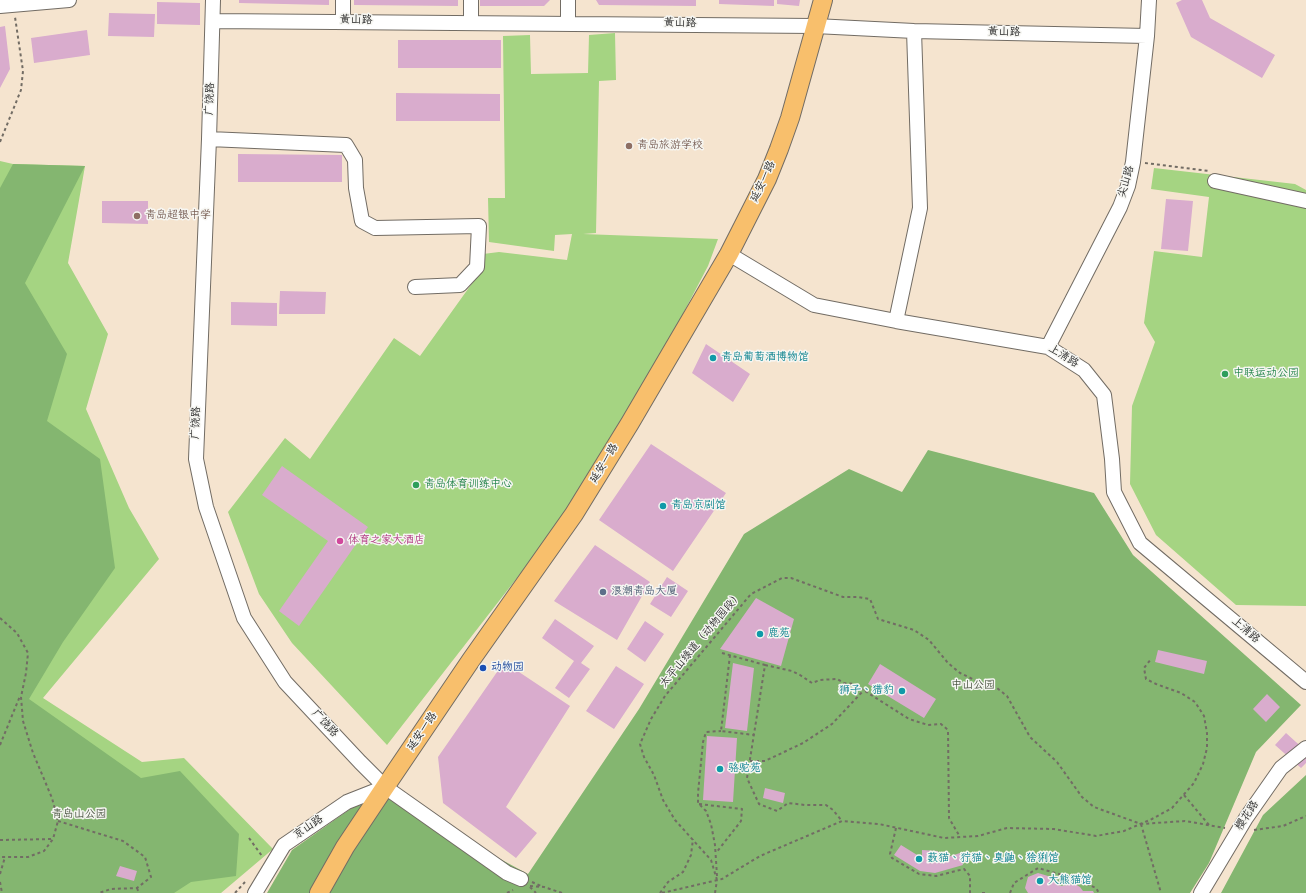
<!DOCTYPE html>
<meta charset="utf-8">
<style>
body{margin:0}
canvas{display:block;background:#f5e4cf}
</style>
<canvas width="1306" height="893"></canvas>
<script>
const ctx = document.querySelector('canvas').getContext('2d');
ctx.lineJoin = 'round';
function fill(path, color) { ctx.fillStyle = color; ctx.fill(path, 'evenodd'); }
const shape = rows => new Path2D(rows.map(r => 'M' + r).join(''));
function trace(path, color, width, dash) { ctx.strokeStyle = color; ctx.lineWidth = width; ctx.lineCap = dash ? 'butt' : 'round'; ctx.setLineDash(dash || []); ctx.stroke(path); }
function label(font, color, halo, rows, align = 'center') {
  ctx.font = font + ' Kalam,"LXGW WenKai TC",sans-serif'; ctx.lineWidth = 3; ctx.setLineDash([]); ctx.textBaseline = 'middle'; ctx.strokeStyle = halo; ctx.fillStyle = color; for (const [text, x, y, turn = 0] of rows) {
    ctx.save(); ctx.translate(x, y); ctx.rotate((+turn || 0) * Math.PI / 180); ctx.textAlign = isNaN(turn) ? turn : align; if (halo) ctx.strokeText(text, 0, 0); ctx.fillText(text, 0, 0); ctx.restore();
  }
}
fill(shape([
 [615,33,616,80,599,81,596,233,583,234,718,239,708,266,654,369,569,511,387,745,292,643,259,594,228,512,285,438,310,459,394,338,420,356,483,268,483,254,499,252,567,260,572,234,555,235,554,251,489,242,488,198,505,198,503,36,530,35,531,74,588,73,589,35],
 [0,161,13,164,85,166,68,263,108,334,86,409,129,508,159,559,43,698,142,762,184,758,273,849,221,893,0,893],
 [1154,168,1295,184,1306,190,1306,606,1236,605,1156,535,1130,484,1132,406,1155,342,1144,323,1154,251,1202,257,1209,197,1151,189]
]), '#a5d482');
fill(shape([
 [13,164,85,166,25,283,67,354,47,421,100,459,115,568,63,642,29,699,141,778,180,771,239,834,236,876,191,882,174,893,0,893,0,188],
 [928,450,1094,493,1133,555,1301,705,1256,752,1209,863,1190,893,267,893,292,850,353,807,387,798,528,874,639,709,744,534,849,469,902,492],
 [1306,775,1306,893,1221,893,1263,815]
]), '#84b670');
fill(shape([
 [239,0,329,0,329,5,239,3],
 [354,0,458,0,458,6,354,5],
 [480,0,550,0,544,6,480,6],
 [596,0,696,0,696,6,599,5],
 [719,0,774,0,774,6,719,4],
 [777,0,800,0,799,6,777,4],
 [1182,0,1202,0,1210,18,1275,55,1262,78,1191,37,1176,3],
 [157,2,200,3,200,25,157,24],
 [109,13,155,14,154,37,108,36],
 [5,26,10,69,0,88,0,27],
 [87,30,90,55,34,63,31,38],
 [398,40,501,40,501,68,398,68],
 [396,93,500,94,500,121,396,121],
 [238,154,342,155,342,182,238,182],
 [1166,199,1193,201,1188,251,1161,249],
 [102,201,148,201,148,224,102,223],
 [280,291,326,292,325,314,279,314],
 [231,302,277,303,277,326,231,325],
 [706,344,750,374,733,402,692,373],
 [651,444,726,493,673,571,599,520],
 [282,466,368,527,299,626,279,611,328,541,262,495],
 [595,545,650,582,617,640,554,601],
 [667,577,688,591,671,617,650,604],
 [756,598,794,619,781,666,720,649],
 [555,619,594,646,581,663,590,669,569,698,555,688,574,661,542,638],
 [645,621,664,634,645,662,627,649],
 [1158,650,1207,661,1204,674,1155,662],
 [504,662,570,706,506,807,537,833,516,858,443,803,438,757],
 [733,663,754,668,747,731,725,728],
 [880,664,936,699,924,718,868,684],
 [616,666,644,684,614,729,586,711],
 [1267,694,1280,707,1266,722,1253,709],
 [1286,733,1306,751,1306,763,1301,768,1275,745],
 [707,736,737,738,733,802,703,800],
 [765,788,785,793,783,803,763,798],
 [901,845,922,858,922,850,938,851,938,860,960,853,963,865,935,873,920,871,894,855],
 [120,866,137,871,134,881,116,876],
 [1038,873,1048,876,1060,886,1075,884,1080,887,1083,891,1093,891,1094,893,1028,893,1025,888,1028,877]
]), '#d9accd');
const minor = shape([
 [213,0,209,139,196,459,206,507,244,618,285,682,360,762,385,787,507,873,521,879],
 [471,0,471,23],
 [568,0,568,23],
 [0,6,69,0],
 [213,21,815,26,914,31,1147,36],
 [343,21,343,0],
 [209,139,346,145,355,160,356,188,362,221,375,228,479,226,477,267,460,285,415,287],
 [1215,181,1306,201],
 [729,254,814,305,896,321,1048,347,1084,370,1104,395,1112,459,1114,492,1140,543,1306,682],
 [896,321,920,208,914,31],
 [1048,347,1120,207,1128,186,1133,162,1147,36,1149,0],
 [255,893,284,845,347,802,385,787],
 [1201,893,1246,818,1281,768,1306,748]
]);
const major = shape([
 [319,893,345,847,385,787,471,660,574,514,630,423,729,254,767,179,779,149,790,118,823,0]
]);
trace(minor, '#726c64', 16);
trace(major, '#726c64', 20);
trace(shape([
 [0,142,21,90,23,71,15,17],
 [1145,163,1209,171],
 [0,618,17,633,28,653,26,673,21,697,23,721,33,753,52,798,58,821,53,839,44,851,28,857,0,857],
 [722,653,765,665,747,778,759,804,777,811,788,803,805,805,826,805,833,810,842,821],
 [730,655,721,731,754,735],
 [765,665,792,671,800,675,812,683,820,680,837,679,844,683,854,684,909,719,928,725,941,724,948,730,949,818,960,837],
 [0,745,20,696],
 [750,761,765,761,803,743,832,724,864,690],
 [1184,795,1209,825],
 [699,804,742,809,741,821,716,853],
 [58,821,123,841,145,857,151,877,137,888,111,889,99,893],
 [1141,824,1161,893],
 [896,828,890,854,892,858,919,874,936,876,964,869,970,876,970,893],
 [1254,830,1283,826,1306,816],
 [249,838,262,856],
 [0,840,53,839],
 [0,874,5,857],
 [717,876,715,845,711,824,706,811,698,803,698,793,703,742,706,732,721,731],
 [717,880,711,860,675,820,663,800,654,775,644,757,640,744,651,719,665,696,751,594,782,578,791,578,843,597,858,597,870,599,878,619,914,630,929,640,948,663,960,673,981,683,997,688,1007,696,1030,737,1057,762,1082,797,1094,807,1141,824,1185,821,1225,828],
 [0,882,2,893],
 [532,882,541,886],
 [530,886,544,887,562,893],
 [530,887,536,893],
 [137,888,139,893],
 [235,893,245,882],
 [507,893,513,890],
 [660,893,668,882,683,872,691,855,693,839],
 [662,893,722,879,760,856,842,821,879,824,944,838,978,836,1007,828,1054,829,1096,836,1124,831,1152,819,1172,808,1194,783,1203,764,1207,748,1207,733,1204,716,1195,702,1181,693,1156,684,1146,679,1144,668,1151,659],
 [715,893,717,880],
 [982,893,986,893],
 [1010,893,1014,883,1038,868,1073,878,1096,888,1099,893]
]), '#726c64', 2, [3, 3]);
trace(minor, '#fff', 14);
trace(major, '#f8bf6c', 18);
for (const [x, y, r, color] of [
 [629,146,4,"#8d6e63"],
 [137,216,4,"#8d6e63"],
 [713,358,4,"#0f9aa8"],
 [1225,374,4,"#2e9e5b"],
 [416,485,4,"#2e9e5b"],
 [663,506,4,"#0f9aa8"],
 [340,541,4,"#d1479c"],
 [603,592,4,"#5c6f8a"],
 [760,634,4,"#0f9aa8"],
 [483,668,4,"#1a4fb4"],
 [902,691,4,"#0f9aa8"],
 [720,769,4,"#0f9aa8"],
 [919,859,4,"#0f9aa8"],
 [1040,881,4,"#0f9aa8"]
]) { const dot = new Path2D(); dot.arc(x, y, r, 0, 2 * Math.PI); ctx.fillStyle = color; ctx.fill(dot); trace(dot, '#f6f6f2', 1.5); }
label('11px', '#2b2b2b', '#f6f6f2', [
 ["黄山路",356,21,1],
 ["黄山路",680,24,1],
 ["黄山路",1004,33,1],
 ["广饶路",211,99,-88],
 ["延安一路",764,182,-65],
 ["尖山路",1127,182,-74],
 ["上清路",1063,357,31],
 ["广饶路",197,423,-88],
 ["延安一路",605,464,-59],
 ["上清路",1245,631,40],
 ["太平山绿道（动物园段）",702,640,-50],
 ["广饶路",324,724,47],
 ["延安一路",423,732,-56],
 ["樱花路",1248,816,-57],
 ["京山路",309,828,-34]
]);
label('11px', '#785e54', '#f6f6f2', [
 ["青岛旅游学校",637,146],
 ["青岛超银中学",145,216]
], 'left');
label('11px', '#0d838f', '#f6f6f2', [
 ["青岛葡萄酒博物馆",721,358],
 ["青岛京剧馆",671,506],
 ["鹿苑",768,634],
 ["狮子、猎豹",894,691,"right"],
 ["骆驼苑",728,769],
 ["薮猫、狞猫、臭鼬、猞猁馆",927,859],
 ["大熊猫馆",1048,881]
], 'left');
label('11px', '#27864d', '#f6f6f2', [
 ["中联运动公园",1233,374],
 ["青岛体育训练中心",424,485]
], 'left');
label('11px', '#b23c85', '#f6f6f2', [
 ["体育之家大酒店",348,541]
], 'left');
label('11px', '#4e5e75', '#f6f6f2', [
 ["浪潮青岛大厦",611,592]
], 'left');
label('11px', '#164399', '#f6f6f2', [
 ["动物园",491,668]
], 'left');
label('11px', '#4a5541', '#f6f6f2', [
 ["中山公园",973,686],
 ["青岛山公园",79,815]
]);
</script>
